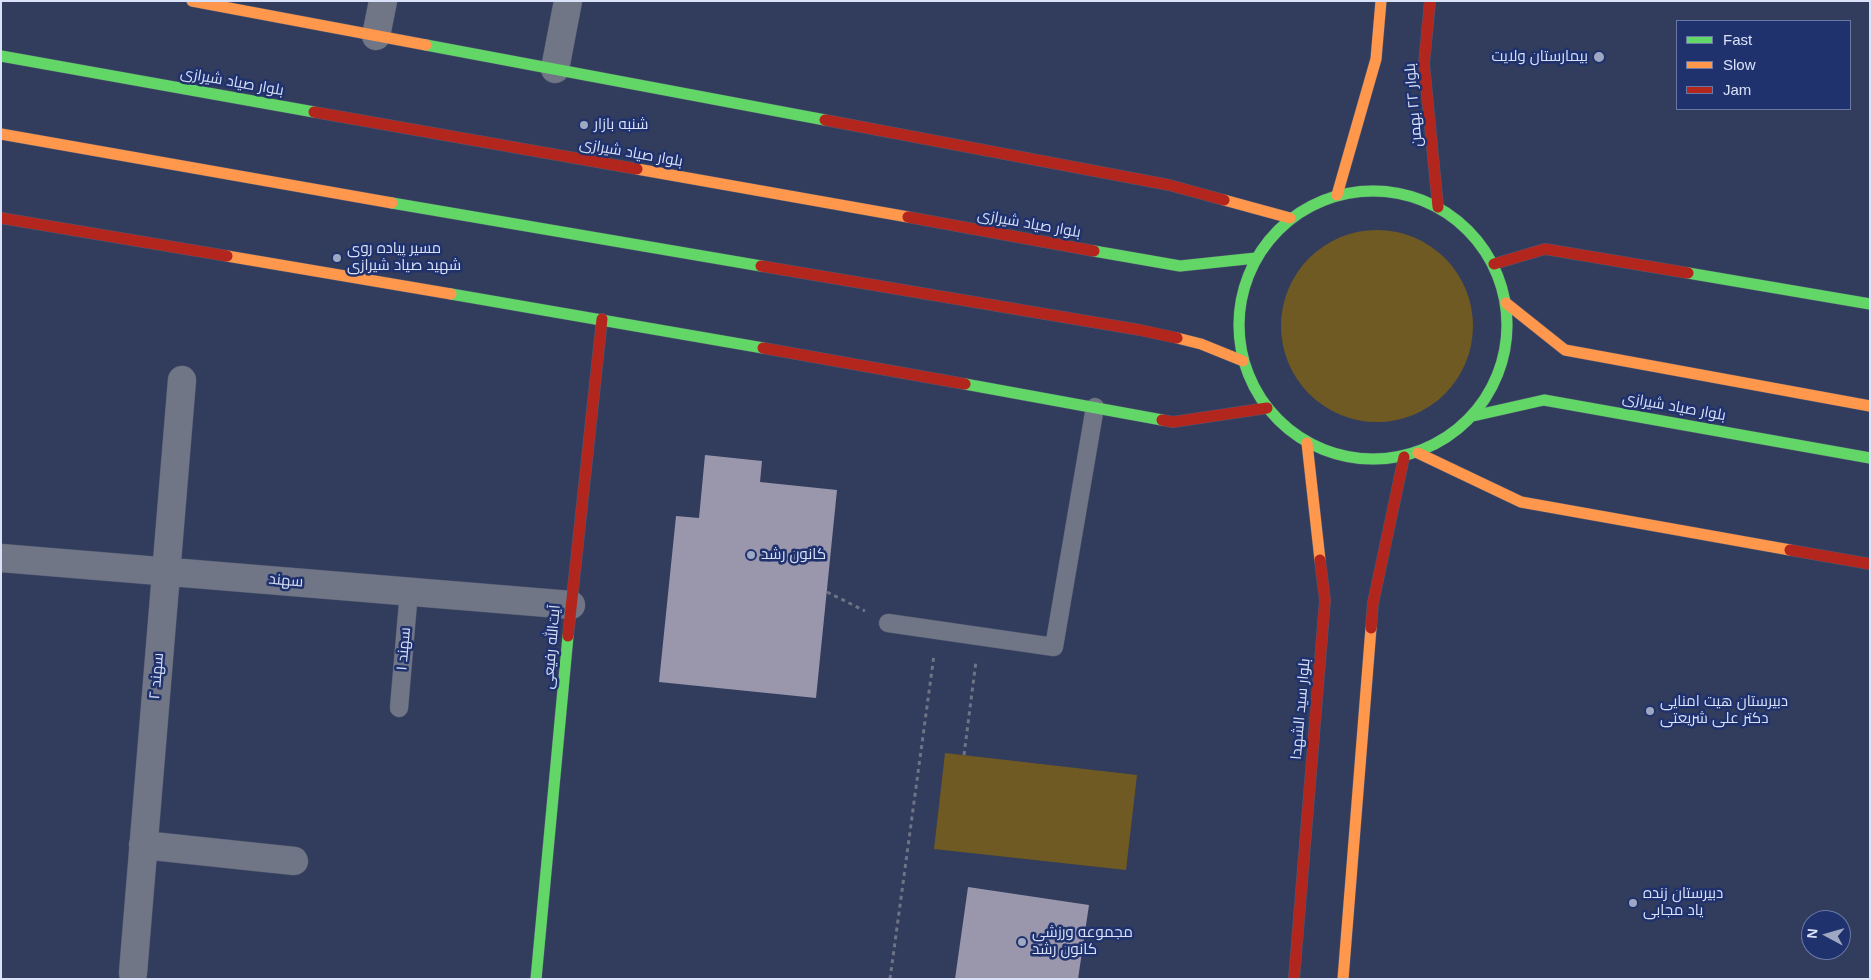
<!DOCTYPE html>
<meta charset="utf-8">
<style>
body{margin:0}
#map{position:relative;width:1871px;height:980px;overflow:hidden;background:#323c5c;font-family:Helvetica,sans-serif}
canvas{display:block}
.frame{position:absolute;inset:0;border:2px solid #d9e2f9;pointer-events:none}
.legend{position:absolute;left:1676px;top:20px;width:175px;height:90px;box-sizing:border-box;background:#20326e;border:1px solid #6a78a6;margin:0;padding:6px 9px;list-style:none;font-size:15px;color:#d9e2f9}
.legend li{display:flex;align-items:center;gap:10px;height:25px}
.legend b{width:25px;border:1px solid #6a78a6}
.north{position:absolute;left:1801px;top:910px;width:50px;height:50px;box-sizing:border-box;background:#20326e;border:1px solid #6a78a6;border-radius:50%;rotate:276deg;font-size:14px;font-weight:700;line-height:20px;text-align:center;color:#d9e2f9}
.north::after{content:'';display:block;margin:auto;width:18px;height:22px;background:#9fa8c2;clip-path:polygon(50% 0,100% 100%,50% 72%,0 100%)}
</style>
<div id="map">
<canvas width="1871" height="980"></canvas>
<div class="frame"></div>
<ul class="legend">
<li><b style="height:6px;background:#63d668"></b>Fast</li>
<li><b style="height:6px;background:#ff974d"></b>Slow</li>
<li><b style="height:6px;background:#b3261e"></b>Jam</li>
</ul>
<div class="north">N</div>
</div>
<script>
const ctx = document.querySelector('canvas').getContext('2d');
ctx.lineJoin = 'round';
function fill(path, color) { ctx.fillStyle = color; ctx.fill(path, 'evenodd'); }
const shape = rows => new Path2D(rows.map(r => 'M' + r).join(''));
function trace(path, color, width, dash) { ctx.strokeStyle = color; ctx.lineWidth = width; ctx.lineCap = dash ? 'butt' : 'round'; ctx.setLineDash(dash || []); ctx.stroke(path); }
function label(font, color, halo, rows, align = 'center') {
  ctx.font = font + ' Helvetica,Cairo,sans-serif'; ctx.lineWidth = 5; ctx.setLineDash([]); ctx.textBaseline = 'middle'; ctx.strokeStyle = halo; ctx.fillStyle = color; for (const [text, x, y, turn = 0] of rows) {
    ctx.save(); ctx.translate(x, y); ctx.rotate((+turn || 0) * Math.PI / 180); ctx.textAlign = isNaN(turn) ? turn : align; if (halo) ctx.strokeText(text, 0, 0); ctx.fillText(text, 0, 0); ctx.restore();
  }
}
fill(shape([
 '1281 326a96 96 0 1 1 192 0a96 96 0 1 1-192 0Z',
 [945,753,1137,775,1126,870,934,849]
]), '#6f5a23');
fill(shape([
 [705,455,762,461,760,482,837,490,816,698,659,682,676,516,699,518],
 [968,887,1089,905,1078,979,955,979]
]), '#9a97ad');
const lane = shape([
 [888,623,1054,647,1095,407],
 [399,708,409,591]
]);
const street = shape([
 [376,36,383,1],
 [555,69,568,1],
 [1,558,571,605],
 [143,845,294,861],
 [133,973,182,380]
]);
const fast = shape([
 [426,45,825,120],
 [1,56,314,112],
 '1239 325a134 134 0 1 1 268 0a134 134 0 1 1-268 0Z',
 [392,203,761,266],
 [1094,251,1180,266,1256,258],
 [1688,273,1870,304],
 [451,294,763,348],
 [965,384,1162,420],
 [1473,416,1544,400,1870,458],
 [536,979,568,636]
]);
const slow = shape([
 [192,1,426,45],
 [1,134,392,203],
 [637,169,908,217],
 [1337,195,1376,59,1381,1],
 [1224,200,1290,218],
 [227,256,451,294],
 [1506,303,1565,350,1870,406],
 [1177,338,1201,344,1243,361],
 [1307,443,1320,560],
 [1418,453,1521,502,1790,550],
 [1343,979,1371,628]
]);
const jam = shape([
 [1430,1,1424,64,1438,207],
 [314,112,637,169],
 [825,120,1169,185,1224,200],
 [908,217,1094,251],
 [1,218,227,256],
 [1494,264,1545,249,1688,273],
 [761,266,1140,330,1177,338],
 [763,348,965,384],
 [1162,420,1173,422,1267,408],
 [1790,550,1870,564],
 [1371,628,1373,603,1404,457],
 [568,636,602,319],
 [1294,979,1325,600,1320,560]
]);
trace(lane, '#505872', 19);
trace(street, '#505872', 29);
trace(fast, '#505872', 12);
trace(slow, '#505872', 12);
trace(jam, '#505872', 12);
trace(shape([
 [827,592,865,611],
 [964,755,976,661],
 [890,979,934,655]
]), '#6e7385', 3, [4, 4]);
trace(lane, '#707685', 18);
trace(street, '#707685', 28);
trace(fast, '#63d668', 11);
trace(slow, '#ff974d', 11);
trace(jam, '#b3261e', 11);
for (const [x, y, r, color] of [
 [1599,57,6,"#9fa8c2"],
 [584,125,5,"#9fa8c2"],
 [337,258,5,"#9fa8c2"],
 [751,555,5,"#9fa8c2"],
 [1650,711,5,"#9fa8c2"],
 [1633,903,5,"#9fa8c2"],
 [1022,942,5,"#9fa8c2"]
]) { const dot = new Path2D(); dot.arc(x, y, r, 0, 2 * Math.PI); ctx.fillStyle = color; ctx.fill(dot); trace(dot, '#20326e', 2); }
label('15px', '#d9e2f9', '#20326e', [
 ["بیمارستان ولایت",1588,57,"right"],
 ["شنبه بازار",594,125],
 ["مسیر پیاده روی",347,249],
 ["شهید صیاد شیرازی",347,266],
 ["کانون رشد",761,555],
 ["دبیرستان هیت امنایی",1660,702],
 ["دکتر علی شریعتی",1660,719],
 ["دبیرستان زنده",1643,894],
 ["یاد مجابی",1643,911],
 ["مجموعه ورزشی",1032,933],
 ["کانون رشد",1032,950]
], 'left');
label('15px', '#d9e2f9', '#20326e', [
 ["بلوار صیاد شیرازی",232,82,10],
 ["بلوار ۲۲ بهمن",1414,105,-95],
 ["بلوار صیاد شیرازی",631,153,10],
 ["بلوار صیاد شیرازی",1029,224,10],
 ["بلوار صیاد شیرازی",1674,407,10],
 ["سهند",286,581,5],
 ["آیت‌الله رفیعی",552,647,-85],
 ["سهند ۱",404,649,-85],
 ["سهند ۲",157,676,-85],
 ["بلوار سید الشهدا",1301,709,-85]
]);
</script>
